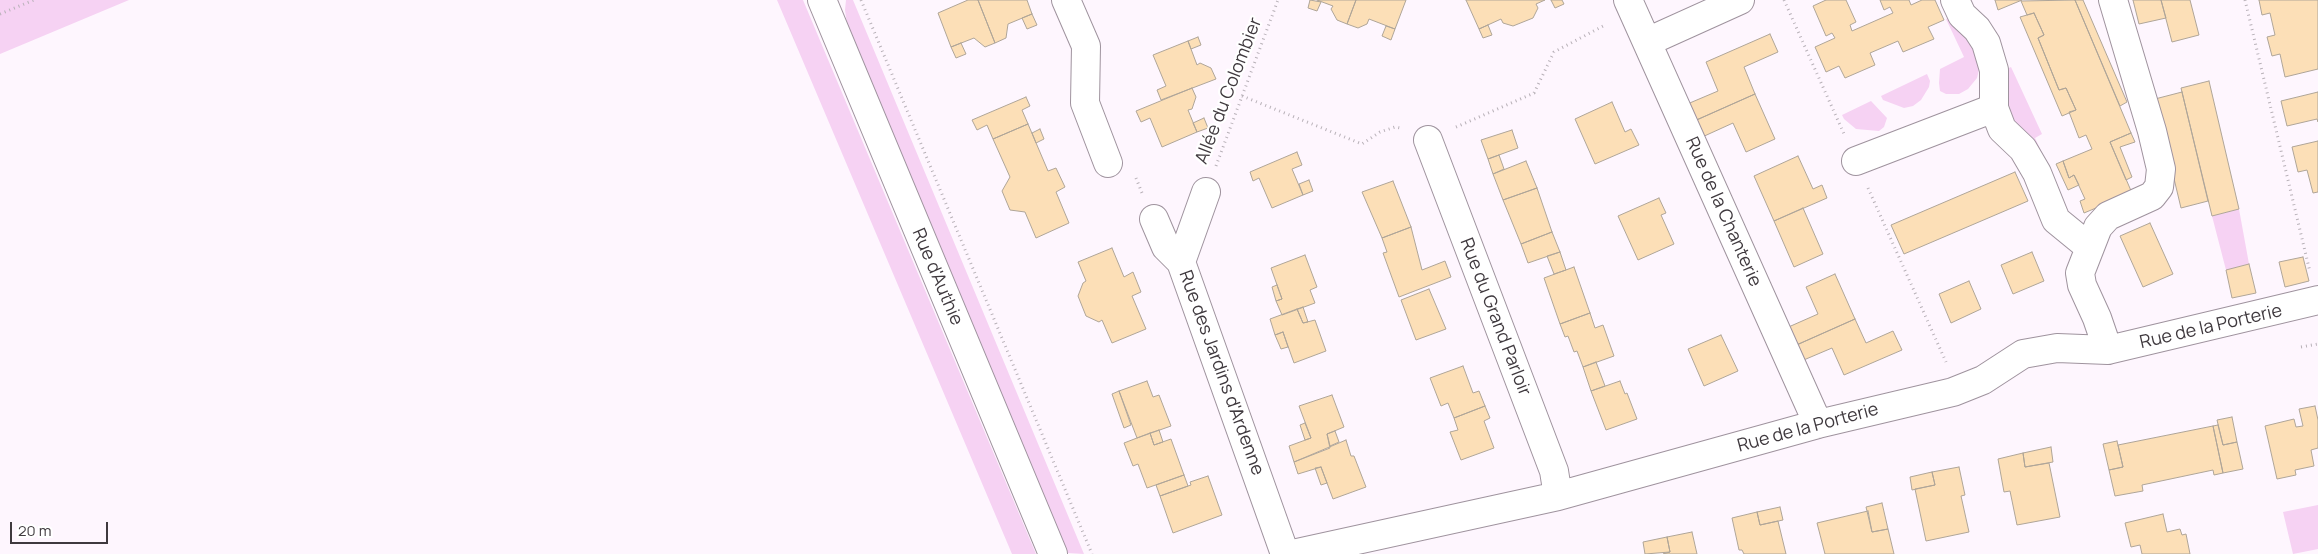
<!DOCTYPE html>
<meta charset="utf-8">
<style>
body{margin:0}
#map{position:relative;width:2318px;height:554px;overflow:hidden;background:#fef6fe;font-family:Manrope,sans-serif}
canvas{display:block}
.scale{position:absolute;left:10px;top:522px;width:98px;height:22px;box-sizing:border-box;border:2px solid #3f393e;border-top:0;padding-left:6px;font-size:15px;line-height:18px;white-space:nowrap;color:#3f393e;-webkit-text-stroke:4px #fff;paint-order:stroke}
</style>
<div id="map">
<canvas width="2318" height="554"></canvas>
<div class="scale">20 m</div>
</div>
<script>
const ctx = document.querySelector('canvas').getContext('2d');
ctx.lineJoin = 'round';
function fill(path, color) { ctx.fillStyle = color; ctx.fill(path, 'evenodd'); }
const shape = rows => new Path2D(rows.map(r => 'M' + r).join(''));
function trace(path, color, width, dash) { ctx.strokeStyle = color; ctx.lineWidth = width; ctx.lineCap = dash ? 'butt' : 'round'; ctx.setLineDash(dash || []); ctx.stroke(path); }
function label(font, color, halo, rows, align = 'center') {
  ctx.font = font + ' Manrope,sans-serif'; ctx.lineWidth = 4.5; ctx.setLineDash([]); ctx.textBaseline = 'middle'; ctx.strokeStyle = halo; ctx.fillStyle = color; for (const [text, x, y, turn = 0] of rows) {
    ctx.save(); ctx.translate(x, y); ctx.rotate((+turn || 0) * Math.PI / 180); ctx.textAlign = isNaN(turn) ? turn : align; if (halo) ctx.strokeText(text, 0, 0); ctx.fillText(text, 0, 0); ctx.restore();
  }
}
fill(shape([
 [0,0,129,0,0,54],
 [777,0,803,0,1036,554,1012,554],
 [846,0,853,0,1084,554,1068,553,847,24,845,10],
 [1950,17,1964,29,1981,62,1977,78,1968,89,1959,94,1946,94,1940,91,1939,83,1940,69,1964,57,1946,19],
 [2011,67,2042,134,2035,138,2043,155,2038,158,2009,128,2003,71],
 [1927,74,1930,81,1929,87,1921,100,1913,106,1904,108,1883,100,1881,96],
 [1871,101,1887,118,1884,127,1879,131,1856,129,1844,119,1842,115],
 [2239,209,2249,264,2226,270,2212,216],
 [2318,505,2318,549,2293,554,2283,512]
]), '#f6d2f3');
const building = shape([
 [978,0,1027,0,1032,14,1008,24,1006,38,995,43,978,0],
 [978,0,995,43,985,47,974,38,951,47,938,13,968,0,978,0],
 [1310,0,1321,2,1317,11,1308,8,1310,0],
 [1317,0,1356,0,1347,24,1337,20,1331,9,1333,6,1317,0],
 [1356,0,1406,0,1395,29,1369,19,1367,24,1358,28,1347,24,1356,0],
 [1466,0,1545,0,1536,4,1538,8,1533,18,1513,26,1503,23,1501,19,1479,29,1466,0],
 [1551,0,1562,0,1564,4,1555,8,1551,0],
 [1826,0,1846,0,1856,22,1850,25,1852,31,1893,13,1890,7,1884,10,1880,0,1909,0,1911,5,1922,0,1935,0,1944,20,1928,27,1934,39,1903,52,1898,41,1870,53,1875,65,1845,78,1839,66,1826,72,1815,47,1835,38,1832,33,1826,36,1813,6,1826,0],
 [1995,0,2022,0,1998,10,1995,0],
 [2075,0,2131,133,2110,142,2132,193,2084,213,2080,201,2085,199,2074,175,2069,178,2063,161,2092,149,2086,135,2079,138,2069,112,2076,110,2066,88,2059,90,2038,38,2044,35,2034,13,2027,15,2021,1,2075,0],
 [2075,0,2083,0,2127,102,2120,106,2075,0],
 [2133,0,2161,0,2166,18,2139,24,2133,0],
 [2161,0,2190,0,2199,35,2172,42,2161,0],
 [2259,0,2318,0,2318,69,2285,77,2280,54,2272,56,2267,37,2275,35,2270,13,2262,15,2259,0],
 [2034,13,2044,35,2038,38,2059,90,2066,88,2076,110,2062,116,2020,17,2034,13],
 [1032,14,1037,25,1027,29,1022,18,1032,14],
 [1488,25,1492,35,1483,38,1479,29,1488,25],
 [1386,26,1395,29,1391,40,1382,36,1386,26],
 [1770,34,1778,52,1744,67,1755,94,1692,122,1685,105,1718,91,1706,62,1770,34],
 [1198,37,1201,45,1191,49,1188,41,1198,37],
 [1188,41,1197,65,1200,63,1211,68,1216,79,1161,100,1157,90,1166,86,1153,55,1188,41],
 [961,43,966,54,956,58,951,47,961,43],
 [2209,81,2239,209,2212,216,2181,88,2209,81],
 [1192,88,1196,97,1192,109,1188,110,1197,132,1162,147,1150,118,1141,122,1136,111,1192,88],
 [2182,92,2208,201,2181,208,2155,99,2182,92],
 [2318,92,2318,122,2317,119,2287,126,2281,101,2318,92],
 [1755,94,1775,139,1746,152,1733,123,1700,138,1692,122,1755,94],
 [1026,97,1030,106,1022,110,1028,124,993,139,987,125,977,130,972,120,1026,97],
 [1612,102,1625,132,1631,129,1639,145,1595,164,1575,119,1612,102],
 [1204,118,1208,128,1197,132,1193,123,1204,118],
 [1028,124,1048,171,1056,168,1065,187,1056,192,1069,223,1036,238,1025,212,1010,210,1002,191,1010,177,993,139,1028,124],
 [1040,129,1044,139,1036,143,1032,133,1040,129],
 [1512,130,1518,148,1488,159,1481,140,1512,130],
 [2131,133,2135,142,2120,147,2132,177,2126,180,2110,142,2131,133],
 [2318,141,2318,192,2313,193,2307,170,2298,172,2292,147,2318,141],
 [1297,152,1302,165,1292,169,1303,195,1272,208,1259,178,1253,181,1250,172,1297,152],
 [1499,155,1504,169,1493,174,1488,159,1499,155],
 [1798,156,1813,189,1822,185,1827,198,1774,221,1754,176,1798,156],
 [1526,161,1537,188,1503,200,1493,174,1526,161],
 [2063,161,2069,178,2074,175,2079,185,2068,190,2056,164,2063,161],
 [2015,172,2028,201,1904,254,1891,225,2015,172],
 [1309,180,1313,191,1303,195,1299,184,1309,180],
 [1393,181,1411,227,1382,238,1362,192,1393,181],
 [1537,188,1552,232,1521,244,1503,200,1537,188],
 [1659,198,1666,213,1661,215,1674,244,1638,260,1618,216,1659,198],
 [1803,208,1823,254,1794,267,1774,221,1803,208],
 [2150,223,2173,274,2143,287,2120,236,2150,223],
 [1411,227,1422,270,1445,261,1451,277,1399,297,1383,253,1387,252,1382,238,1411,227],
 [1552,232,1560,252,1528,263,1521,244,1552,232],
 [1112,248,1124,277,1133,272,1141,292,1132,296,1146,329,1112,343,1102,320,1099,322,1086,316,1078,296,1083,283,1086,281,1078,262,1112,248],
 [1560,252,1566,270,1554,274,1547,256,1560,252],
 [2032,252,2044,281,2013,294,2001,265,2032,252],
 [1305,255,1317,287,1310,290,1315,303,1282,315,1276,301,1282,299,1271,268,1305,255],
 [2303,257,2309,281,2285,287,2279,262,2303,257],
 [2249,264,2256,293,2232,298,2226,270,2249,264],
 [1574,267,1590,313,1560,324,1544,278,1574,267],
 [1835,274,1855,319,1792,347,1784,329,1818,314,1806,287,1835,274],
 [1969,281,1981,309,1951,323,1939,294,1969,281],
 [1277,285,1282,299,1276,301,1272,287,1277,285],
 [1429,289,1446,329,1416,340,1401,300,1429,289],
 [1303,307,1308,322,1303,323,1297,309,1303,307],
 [1297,309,1303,323,1315,320,1326,351,1294,363,1283,332,1275,335,1270,319,1297,309],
 [1590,313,1595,328,1603,325,1614,356,1583,367,1577,351,1574,352,1568,336,1565,337,1560,324,1590,313],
 [1855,319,1866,343,1893,331,1902,350,1844,375,1832,348,1799,362,1792,347,1855,319],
 [1283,332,1288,347,1281,349,1275,335,1283,332],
 [1721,335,1738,371,1704,386,1688,349,1721,335],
 [1596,362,1605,386,1591,391,1583,367,1596,362],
 [1463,366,1473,393,1479,391,1485,406,1454,418,1448,403,1441,406,1430,378,1463,366],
 [1147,381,1153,397,1159,395,1171,426,1137,438,1119,391,1147,381],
 [1620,381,1625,394,1627,393,1637,419,1606,430,1591,391,1620,381],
 [1119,391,1131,425,1124,428,1112,394,1119,391],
 [1332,395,1344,427,1327,434,1330,448,1294,462,1289,446,1311,438,1299,406,1332,395],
 [1485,406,1490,418,1484,421,1494,448,1461,460,1450,432,1458,430,1454,418,1485,406],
 [2315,406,2318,420,2318,448,2311,450,2314,466,2295,470,2296,475,2277,479,2265,426,2294,419,2296,427,2303,426,2299,409,2315,406],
 [2232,417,2237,442,2223,445,2217,420,2232,417],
 [1305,423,1311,438,1305,440,1300,425,1305,423],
 [2218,425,2223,445,2237,442,2243,469,2223,473,2213,426,2218,425],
 [2213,426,2223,473,2214,475,2213,470,2142,485,2143,491,2115,496,2109,470,2123,467,2118,445,2213,426],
 [1159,430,1163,442,1154,445,1150,433,1159,430],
 [1335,431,1339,442,1330,446,1327,434,1335,431],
 [1150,433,1154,445,1171,439,1184,475,1147,488,1138,464,1133,466,1124,443,1150,433],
 [1346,440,1351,456,1354,456,1366,487,1333,499,1321,467,1298,474,1294,462,1346,440],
 [2117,441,2123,467,2109,470,2103,444,2117,441],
 [2051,447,2053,462,2025,467,2023,453,2051,447],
 [2023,453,2025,467,2049,463,2060,517,2017,525,2010,491,2004,492,1998,459,2023,453],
 [1321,467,1327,483,1321,485,1315,468,1321,467],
 [1959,467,1965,495,1961,496,1969,532,1926,541,1915,489,1935,485,1932,472,1959,467],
 [1932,472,1935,485,1912,490,1910,477,1932,472],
 [1184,475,1188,486,1160,496,1156,485,1184,475],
 [1208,476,1222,515,1173,533,1160,496,1191,485,1190,482,1208,476],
 [1882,503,1888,529,1872,532,1866,507,1882,503],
 [1780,507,1783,520,1760,525,1757,512,1780,507],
 [1868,511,1872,532,1888,529,1894,554,1825,554,1817,523,1868,511],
 [1757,512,1760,525,1778,521,1786,554,1744,554,1742,550,1739,550,1732,518,1757,512],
 [2163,514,2167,532,2180,529,2182,535,2186,534,2190,554,2142,554,2140,545,2131,547,2125,523,2163,514],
 [1692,532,1697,554,1663,554,1670,552,1667,537,1692,532],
 [1667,537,1670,552,1645,554,1643,542,1667,537]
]);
fill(building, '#fcdfb7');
trace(building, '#afa598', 1);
const minor = shape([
 [822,0,1053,554],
 [1066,0,1086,46,1085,103,1108,163],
 [1628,0,1818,424],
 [1955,0,1962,15,1977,29,1986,43,1994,70,1994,108,2002,129,2023,149,2037,173,2056,220,2089,247],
 [1647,42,1740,0],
 [1428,140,1554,471,1558,496],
 [1856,161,1994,108],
 [1206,192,1181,262,1285,554],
 [1154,219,1166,247,1181,262],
 [2108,350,2097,318,2082,285,2080,273,2098,227,2108,216,2152,196,2159,187,2161,169,2152,131,2113,0],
 [1293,554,1558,496,1818,424,1953,392,1983,380,2023,354,2057,348,2108,350,2318,300]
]);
trace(minor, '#9f939e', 30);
trace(shape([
 [861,0,1092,554],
 [1784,0,1844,134],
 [2245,0,2310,272],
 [0,14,34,0],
 [1242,96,1362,144,1380,132,1395,127,1400,128],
 [1456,127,1534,93,1554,52,1605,25],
 [1216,166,1278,0],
 [1136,178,1142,193],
 [1868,188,1946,362],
 [2301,347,2318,344]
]), '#b8b1b8', 3, [1, 4]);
trace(minor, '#fff', 28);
label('18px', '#3f393e', '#fff', [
 ["Allée du Colombier",1229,91,-69],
 ["Rue de la Chanterie",1723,212,66],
 ["Rue d'Authie",937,277,67],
 ["Rue du Grand Parloir",1495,317,69],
 ["Rue de la Porterie",2211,327,-13],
 ["Rue des Jardins d'Ardenne",1221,373,70],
 ["Rue de la Porterie",1808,428,-15]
]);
</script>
